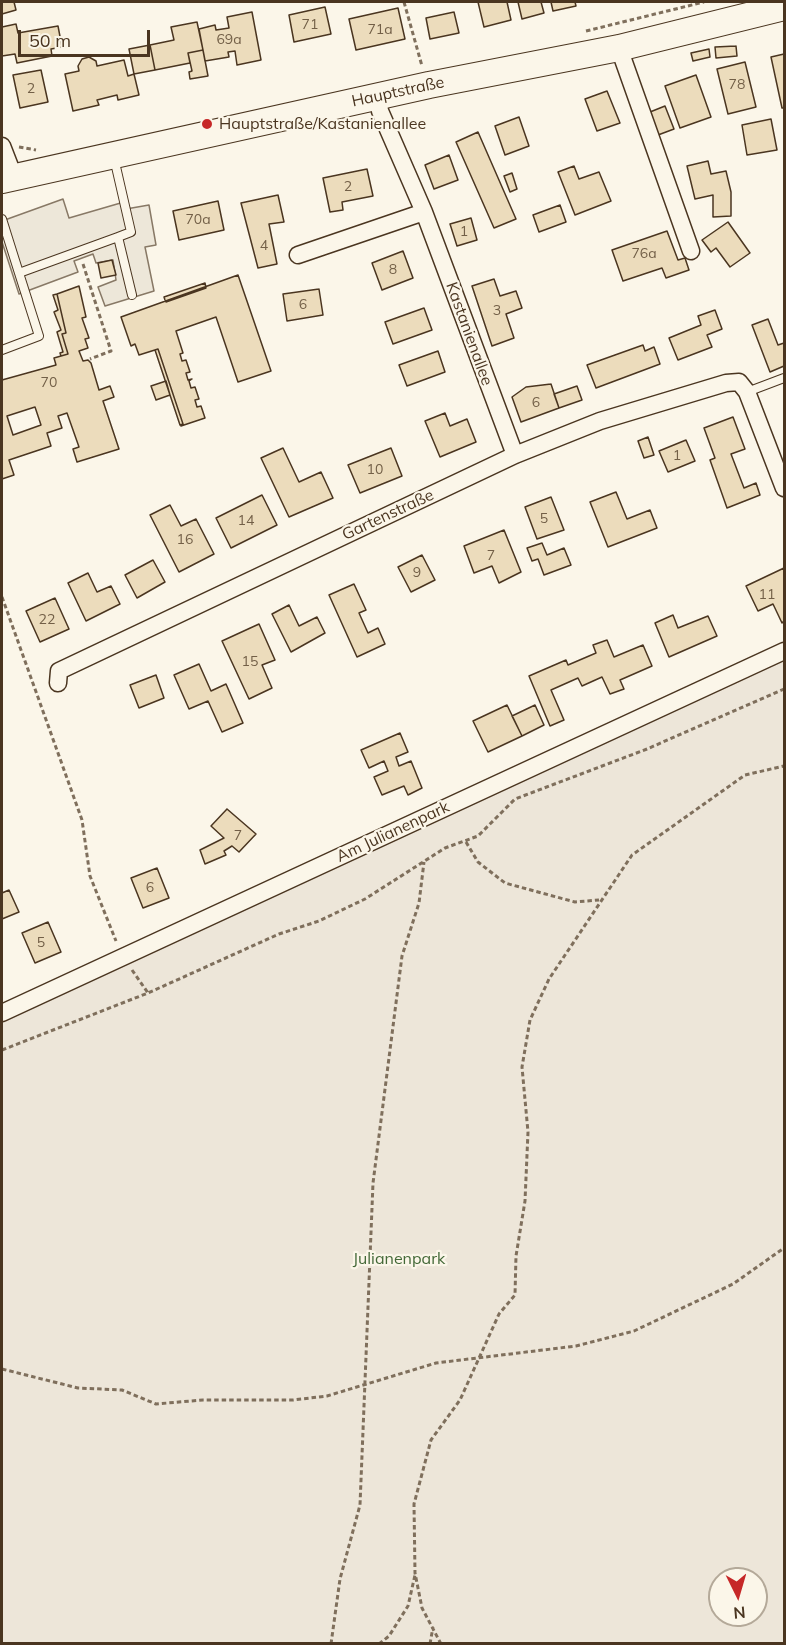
<!DOCTYPE html>
<meta charset="utf-8">
<style>
body{margin:0}
#map{position:relative;width:786px;height:1645px;overflow:hidden;background:#fbf6e9;font-family:Mulish,sans-serif}
canvas{display:block}
.frame{position:absolute;inset:0;border:3px solid #4a3520;pointer-events:none}
.north{position:absolute;left:708px;top:1567px;width:60px;height:60px;box-sizing:border-box;background:#fbf6e9;border:2px solid #b4a999;border-radius:50%;rotate:175deg;font-size:16px;font-weight:700;line-height:24px;text-align:center;color:#4a3520}
.north::after{content:'';display:block;margin:auto;width:21px;height:27px;background:#c62828;clip-path:polygon(50% 0,100% 100%,50% 72%,0 100%)}
.scale{position:absolute;left:18px;top:30px;width:132px;height:27px;box-sizing:border-box;border:3px solid #4a3520;border-top:0;padding-left:8px;font-size:18px;line-height:21px;white-space:nowrap;color:#4a3520;-webkit-text-stroke:4px #fbf6e9;paint-order:stroke}
</style>
<div id="map">
<canvas width="786" height="1645"></canvas>
<div class="frame"></div>
<div class="north">N</div>
<div class="scale">50 m</div>
</div>
<script>
const ctx = document.querySelector('canvas').getContext('2d');
ctx.lineJoin = 'round';
function fill(path, color) { ctx.fillStyle = color; ctx.fill(path, 'evenodd'); }
const shape = rows => new Path2D(rows.map(r => 'M' + r).join(''));
function trace(path, color, width, dash) { ctx.strokeStyle = color; ctx.lineWidth = width; ctx.lineCap = dash ? 'butt' : 'round'; ctx.setLineDash(dash || []); ctx.stroke(path); }
function label(font, color, halo, rows, align = 'center') {
  ctx.font = font + ' Mulish,sans-serif'; ctx.lineWidth = 4.5; ctx.setLineDash([]); ctx.textBaseline = 'middle'; ctx.strokeStyle = halo; ctx.fillStyle = color; for (const [text, x, y, turn = 0] of rows) {
    ctx.save(); ctx.translate(x, y); ctx.rotate((+turn || 0) * Math.PI / 180); ctx.textAlign = isNaN(turn) ? turn : align; if (halo) ctx.strokeText(text, 0, 0); ctx.fillText(text, 0, 0); ctx.restore();
  }
}
const green = shape([
 [784,654,784,1643,2,1643,2,1020,784,654],
 [720,1579,756,1579,756,1615,720,1615,720,1579]
]);
fill(green, '#ede6d9');
trace(green, '#887966', 1.5);
const parking = shape([
 [63,199,69,218,124,202,126,209,149,205,156,245,145,247,154,291,105,306,98,287,116,280,113,260,96,263,93,254,74,261,78,272,19,294,2,242,2,221,63,199]
]);
fill(parking, '#ede7d9');
trace(parking, '#887966', 1.5);
const building = shape([
 [2,2,14,2,16,10,2,14,2,2],
 [478,2,507,2,511,20,484,27,478,2],
 [518,2,541,2,544,13,522,19,518,2],
 [551,2,575,2,576,6,553,11,551,2],
 [325,7,331,34,294,42,289,15,325,7],
 [398,8,405,39,356,50,349,19,398,8],
 [252,12,261,60,237,65,235,51,228,52,229,57,205,61,199,29,215,25,216,30,229,28,227,17,252,12],
 [454,12,459,33,430,39,426,18,454,12],
 [197,22,203,50,188,53,190,63,155,70,150,45,174,40,171,27,197,22],
 [16,24,18,33,58,26,62,47,51,49,52,56,17,63,15,54,2,56,2,27,16,24],
 [150,45,155,70,134,74,129,49,150,45],
 [736,46,737,56,716,58,715,47,736,46],
 [709,49,710,57,693,61,691,53,709,49],
 [203,50,208,76,190,79,189,72,192,71,188,53,203,50],
 [784,54,784,108,782,108,771,57,784,54],
 [89,57,96,61,97,66,124,60,128,76,134,74,139,95,118,100,117,95,97,100,99,105,73,111,65,74,79,71,78,66,82,59,89,57],
 [745,62,756,107,728,114,717,69,745,62],
 [41,70,48,102,20,108,13,75,41,70],
 [696,75,711,117,680,128,665,86,696,75],
 [607,91,620,123,597,131,585,99,607,91],
 [665,106,674,129,658,135,650,112,665,106],
 [519,117,529,146,505,155,495,126,519,117],
 [771,119,777,150,747,155,742,125,771,119],
 [478,132,516,219,494,228,456,142,478,132],
 [449,155,458,180,434,189,425,165,449,155],
 [708,161,711,174,726,171,731,192,731,216,713,217,713,195,695,199,687,166,708,161],
 [574,166,579,179,599,172,611,201,575,215,558,172,574,166],
 [367,169,373,196,342,202,343,210,330,212,323,178,367,169],
 [512,173,517,189,510,192,504,176,512,173],
 [278,195,284,222,269,224,277,264,258,268,241,203,278,195],
 [218,201,224,230,179,240,173,211,218,201],
 [560,205,566,222,539,232,533,215,560,205],
 [471,218,477,240,457,246,450,224,471,218],
 [728,222,750,253,730,267,716,248,711,252,702,240,728,222],
 [667,231,678,260,685,258,689,270,666,278,662,268,623,281,612,250,667,231],
 [403,251,413,278,382,290,372,263,403,251],
 [112,260,116,275,101,278,98,263,112,260],
 [238,275,271,371,238,382,216,317,176,331,183,353,180,354,182,361,186,360,190,372,186,373,188,380,192,379,189,381,191,388,195,387,199,399,195,400,197,407,201,406,205,418,181,426,183,424,158,349,139,355,135,344,131,346,121,317,238,275],
 [494,279,500,296,516,291,522,308,506,314,514,338,492,346,472,286,494,279],
 [205,283,206,288,166,302,165,300,164,297,205,283],
 [79,286,86,317,82,318,89,338,85,339,88,348,79,351,83,361,88,360,91,363,99,390,110,386,114,397,103,401,119,449,77,462,73,449,79,447,67,413,58,416,62,428,47,433,51,446,9,460,14,475,2,479,2,380,56,365,54,358,68,354,62,334,66,333,57,294,79,286],
 [35,407,41,425,13,435,7,416,35,407],
 [319,289,323,315,287,321,283,294,319,289],
 [57,294,66,333,62,334,68,354,61,356,60,353,63,352,57,332,61,330,54,312,58,310,53,295,57,294],
 [424,308,432,330,393,344,385,322,424,308],
 [715,310,722,329,707,335,712,347,678,360,669,338,701,325,698,316,715,310],
 [768,319,778,345,784,343,784,366,770,372,752,325,768,319],
 [643,345,645,351,654,347,660,364,596,388,587,365,643,345],
 [158,349,183,424,180,425,155,350,158,349],
 [438,351,445,372,407,386,399,365,438,351],
 [166,381,170,395,156,400,151,386,166,381],
 [551,384,559,408,521,422,512,397,526,387,551,384],
 [577,386,582,400,559,408,554,394,577,386],
 [445,413,450,426,467,419,476,442,440,457,425,421,445,413],
 [733,417,745,449,731,454,744,488,756,483,760,495,727,508,710,460,715,458,704,428,733,417],
 [648,437,654,455,644,458,638,441,648,437],
 [686,440,695,461,668,472,659,451,686,440],
 [283,448,299,482,321,472,333,498,289,517,261,458,283,448],
 [391,448,402,476,360,493,348,465,391,448],
 [616,492,627,519,650,510,657,528,608,547,590,502,616,492],
 [262,495,277,525,231,548,216,518,262,495],
 [551,497,564,530,537,539,525,507,551,497],
 [170,505,181,526,196,519,214,554,179,572,150,515,170,505],
 [504,530,521,572,499,583,492,566,474,573,464,546,504,530],
 [542,543,547,555,564,548,571,565,544,575,538,559,532,561,527,548,542,543],
 [422,555,435,580,411,592,398,567,422,555],
 [153,560,165,582,137,598,125,575,153,560],
 [784,568,784,621,782,623,773,604,758,611,746,586,784,568],
 [88,573,97,592,111,586,120,604,86,621,68,583,88,573],
 [354,584,366,610,359,613,368,633,378,628,385,644,357,657,329,595,354,584],
 [55,598,69,629,40,642,26,611,55,598],
 [289,605,299,626,317,617,325,633,291,652,272,614,289,605],
 [673,615,678,628,708,616,717,636,669,657,655,623,673,615],
 [259,624,275,660,262,665,272,688,249,699,222,641,259,624],
 [607,640,614,657,643,645,652,666,620,680,624,689,610,694,602,677,582,686,578,678,551,690,564,720,550,726,529,676,566,660,568,665,596,653,593,645,607,640],
 [199,664,211,691,226,684,243,723,222,732,208,701,189,709,174,675,199,664],
 [156,675,164,698,139,708,130,685,156,675],
 [507,705,522,736,488,752,473,721,507,705],
 [535,705,544,725,522,736,512,716,535,705],
 [400,733,408,752,396,757,399,766,411,761,422,788,408,795,404,786,382,795,374,777,388,771,384,761,369,768,361,750,400,733],
 [227,809,256,834,239,852,232,846,224,851,226,855,205,864,200,850,224,838,211,826,227,809],
 [157,868,169,898,143,908,131,878,157,868],
 [9,890,19,912,2,919,2,893,9,890],
 [48,922,61,952,35,963,22,933,48,922]
]);
fill(building, '#ecdcbc');
trace(building, '#4a3520', 1.5);
const service = shape([
 [114,158,131,232,118,237,132,295],
 [2,219,19,273],
 [2,350,39,336,19,273,118,237],
 [747,392,784,378]
]);
const minor = shape([
 [619,48,691,251],
 [378,96,380,111,424,212,515,455],
 [2,146,14,177],
 [298,255,424,212],
 [58,683,59,671,515,455,600,421,726,383,739,382,747,392,784,488],
 [2,1013,784,651]
]);
const primary = shape([
 [2,180,429,85,619,48,784,7]
]);
trace(service, '#4a3520', 10);
trace(minor, '#4a3520', 19);
trace(primary, '#4a3520', 28);
trace(shape([
 [404,2,422,66],
 [586,31,704,2],
 [19,147,36,150],
 [83,264,111,351,90,359],
 [2,597,82,820,90,876,116,941],
 [466,842,478,862,505,883,575,902,599,900],
 [132,970,148,993],
 [2,1050,148,993,279,934,319,921,365,899,445,848,478,836,515,799,647,749,784,689],
 [2,1369,78,1388,122,1390,156,1404,203,1400,293,1400,327,1396,436,1363,576,1346,634,1331,733,1284,784,1248],
 [331,1644,340,1579,360,1505,373,1183,402,956,419,903,424,862],
 [379,1644,389,1636,408,1606,415,1575],
 [430,1644,433,1627],
 [441,1644,422,1608,415,1573,414,1504,431,1440,460,1400,499,1314,515,1295,516,1256,525,1201,528,1132,522,1067,530,1020,549,979,632,855,745,775,784,766]
]), '#7f6f5c', 3, [4.5, 3]);
trace(service, '#fbf6e9', 8);
trace(minor, '#fbf6e9', 16);
trace(primary, '#fbf6e9', 26);
for (const [x, y, r, color] of [
 [207,124,6,"#c62828"]
]) { const dot = new Path2D(); dot.arc(x, y, r, 0, 2 * Math.PI); ctx.fillStyle = color; ctx.fill(dot); trace(dot, '#fbf6e9', 2); }
label('14px', '#725f47', null, [
 ["71",310,25],
 ["71a",380,30],
 ["69a",229,40],
 ["78",737,85],
 ["2",31,89],
 ["2",348,187],
 ["70a",198,220],
 ["1",464,232],
 ["4",264,246],
 ["76a",644,254],
 ["8",393,270],
 ["6",303,305],
 ["3",497,311],
 ["70",49,383],
 ["6",536,403],
 ["1",677,456],
 ["10",375,470],
 ["5",544,519],
 ["14",246,521],
 ["16",185,540],
 ["7",491,556],
 ["9",417,573],
 ["11",767,595],
 ["22",47,620],
 ["15",250,662],
 ["7",238,836],
 ["6",150,888],
 ["5",41,943]
]);
label('16px', '#4a3520', '#fbf6e9', [
 ["Hauptstraße",398,92,-12],
 ["Kastanienallee",469,334,70],
 ["Gartenstraße",388,515,-25],
 ["Am Julianenpark",393,832,-25]
]);
label('16px', '#4a3520', '#fbf6e9', [
 ["Hauptstraße/Kastanienallee",219,124]
], 'left');
label('16px', '#436837', '#fbf6e9', [
 ["Julianenpark",399,1259]
]);
</script>
